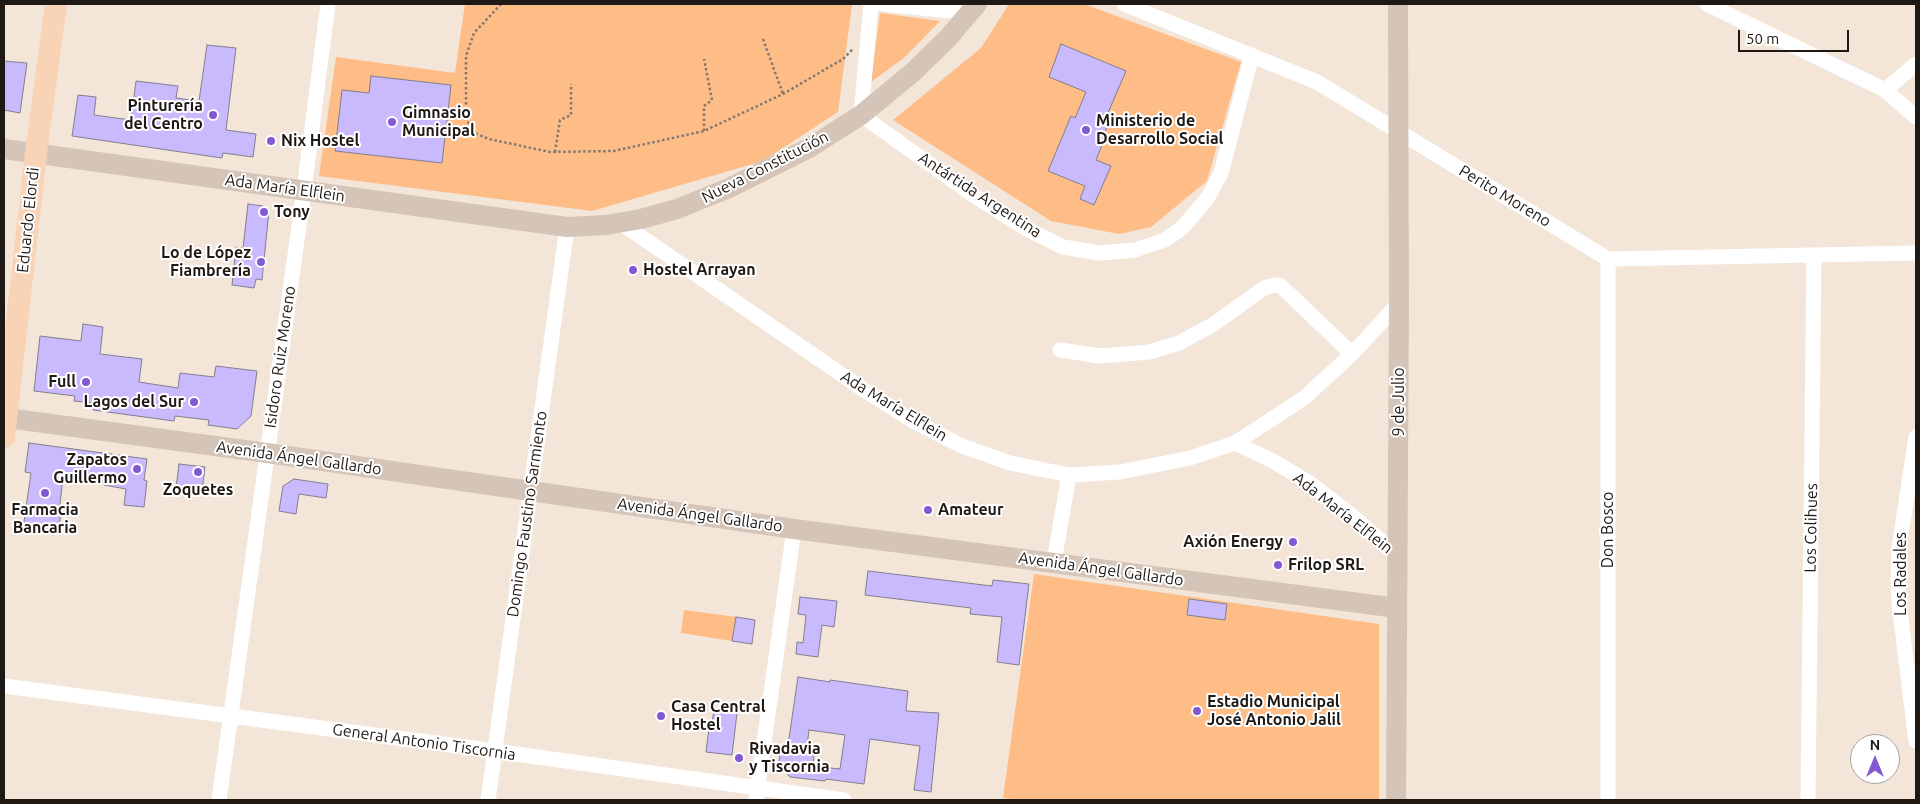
<!DOCTYPE html>
<meta charset="utf-8">
<style>
body{margin:0}
#map{position:relative;width:1920px;height:804px;overflow:hidden;background:#f4e5d9;font-family:Ubuntu,sans-serif}
canvas{display:block}
.frame{position:absolute;inset:0;border:5px solid #1f1915;pointer-events:none}
.north{position:absolute;left:1850px;top:734px;width:50px;height:50px;box-sizing:border-box;background:#fff;border:1px solid #a5a3a1;border-radius:50%;rotate:0deg;font-size:14px;font-weight:700;line-height:20px;text-align:center;color:#1f1915}
.north::after{content:'';display:block;margin:auto;width:18px;height:22px;background:#815ad3;clip-path:polygon(50% 0,100% 100%,50% 72%,0 100%)}
.scale{position:absolute;left:1738px;top:30px;width:111px;height:22px;box-sizing:border-box;border:2px solid #1f1915;border-top:0;padding-left:6px;font-size:15px;line-height:18px;white-space:nowrap;color:#1f1915;-webkit-text-stroke:4px #fff;paint-order:stroke}
</style>
<div id="map">
<canvas width="1920" height="804"></canvas>
<div class="frame"></div>
<div class="north">N</div>
<div class="scale">50 m</div>
</div>
<script>
const ctx = document.querySelector('canvas').getContext('2d');
ctx.lineJoin = 'round';
function fill(path, color) { ctx.fillStyle = color; ctx.fill(path, 'evenodd'); }
const shape = rows => new Path2D(rows.map(r => 'M' + r).join(''));
function trace(path, color, width, dash) { ctx.strokeStyle = color; ctx.lineWidth = width; ctx.lineCap = dash ? 'butt' : 'round'; ctx.setLineDash(dash || []); ctx.stroke(path); }
function label(font, color, halo, rows, align = 'center') {
  ctx.font = font + ' Ubuntu,sans-serif'; ctx.lineWidth = 4; ctx.setLineDash([]); ctx.textBaseline = 'middle'; ctx.strokeStyle = halo; ctx.fillStyle = color; for (const [text, x, y, turn = 0] of rows) {
    ctx.save(); ctx.translate(x, y); ctx.rotate((+turn || 0) * Math.PI / 180); ctx.textAlign = isNaN(turn) ? turn : align; if (halo) ctx.strokeText(text, 0, 0); ctx.fillText(text, 0, 0); ctx.restore();
  }
}
fill(shape([
 [465,4,852,4,838,112,763,161,592,211,319,176,336,57,455,73],
 [1009,4,1084,4,1241,62,1207,181,1151,227,1119,234,1051,221,893,120,981,48],
 [880,13,940,21,905,57,871,82],
 [1034,574,1379,624,1379,800,1022,800,1003,798],
 [684,610,736,617,732,641,681,633]
]), '#febc87');
const building = shape([
 [1061,44,1126,71,1107,115,1111,117,1101,142,1103,143,1096,160,1111,166,1094,205,1080,199,1085,186,1048,171,1071,116,1075,118,1086,92,1049,77,1061,44],
 [207,45,236,48,226,130,256,134,253,157,223,153,222,158,72,136,78,95,96,97,94,115,131,120,136,81,178,86,176,98,199,101,207,45],
 [4,61,27,63,20,113,4,110,4,61],
 [371,76,451,85,442,163,335,151,342,90,369,93,371,76],
 [248,204,263,206,269,211,262,280,256,279,254,288,232,285,236,247,243,248,248,204],
 [83,324,103,327,100,354,142,359,139,382,178,388,180,373,214,377,216,366,257,371,251,416,237,429,208,425,209,420,175,416,174,421,93,410,94,403,74,401,75,396,34,391,40,336,81,341,83,324],
 [29,443,147,459,144,480,147,481,144,507,124,505,126,489,104,485,104,483,63,478,59,512,61,512,58,534,23,529,31,473,25,472,29,443],
 [179,464,205,467,202,492,176,488,179,464],
 [294,479,328,484,326,498,299,494,296,514,279,511,283,486,294,479],
 [868,571,992,586,993,580,1029,584,1019,665,997,662,1002,617,970,614,971,608,865,595,868,571],
 [800,597,837,601,834,627,822,625,818,657,796,654,797,642,803,643,806,615,798,614,800,597],
 [1189,599,1227,604,1225,620,1187,615,1189,599],
 [736,617,755,620,752,644,732,641,736,617],
 [798,677,830,682,830,680,908,691,906,711,939,713,931,792,914,790,920,746,870,739,864,784,826,779,825,781,790,777,779,764,780,752,787,752,798,677],
 [809,730,845,735,840,769,813,766,814,755,806,754,809,730],
 [714,710,737,713,732,755,706,752,709,728,711,729,714,710]
]);
fill(building, '#c9b9fd');
trace(building, '#817e8e', 1);
trace(shape([
 [501,4,474,33,466,56,466,116,472,132,489,139,550,152,614,151,704,131,783,94,843,59,853,49],
 [763,39,783,94],
 [704,131,704,106,712,100,704,59],
 [555,152,560,120,571,115,571,84]
]), '#827870', 2.5, [2.5, 2.5]);
trace(shape([
 [871,4,861,115,973,195,1025,228,1063,247,1099,253,1135,250,1165,240,1182,228,1207,199,1221,173,1252,55],
 [883,4,970,13],
 [1124,4,1317,82,1608,259,1916,253],
 [1707,4,1885,90,1916,117],
 [1885,90,1916,64],
 [621,223,867,392,913,421,962,446,1010,463,1069,475,1120,472,1190,458,1235,443,1304,398,1352,354,1399,303],
 [1060,350,1100,356,1149,352,1179,343,1214,324,1264,288,1275,285,1281,286,1352,354],
 [1916,437,1899,548,1898,578,1899,603,1916,741],
 [1235,443,1273,461,1311,484,1350,514,1398,556],
 [1054,562,1069,475],
 [4,686,473,748,844,800],
 [219,800,304,190,328,4],
 [488,800,567,227],
 [756,800,794,529],
 [1608,800,1608,259],
 [1808,800,1814,256]
]), '#fff', 15);
trace(shape([
 [4,149,567,227,606,225,641,219,677,209,729,188,809,148,861,115,912,73,947,39,977,4],
 [7,418,267,453,794,529,1397,608],
 [1396,800,1399,303,1398,4]
]), '#d5c5b8', 20);
trace(shape([
 [4,437,36,153,56,4]
]), '#f8d3b6', 22);
for (const [x, y, r, color] of [
 [213,115,5,"#815ad3"],
 [392,122,5,"#815ad3"],
 [1086,130,5,"#815ad3"],
 [271,141,5,"#815ad3"],
 [264,212,5,"#815ad3"],
 [261,262,5,"#815ad3"],
 [633,270,5,"#815ad3"],
 [86,382,5,"#815ad3"],
 [194,402,5,"#815ad3"],
 [137,469,5,"#815ad3"],
 [198,472,5,"#815ad3"],
 [45,493,5,"#815ad3"],
 [928,510,5,"#815ad3"],
 [1293,542,5,"#815ad3"],
 [1278,565,5,"#815ad3"],
 [1197,711,5,"#815ad3"],
 [661,716,5,"#815ad3"],
 [739,758,5,"#815ad3"]
]) { const dot = new Path2D(); dot.arc(x, y, r, 0, 2 * Math.PI); ctx.fillStyle = color; ctx.fill(dot); trace(dot, '#fff', 2); }
label('bold 16px', '#1f1915', '#fff', [
 ["Pinturería",203,106,"right"],
 ["del Centro",203,124,"right"],
 ["Gimnasio",402,113],
 ["Municipal",402,131],
 ["Ministerio de",1096,121],
 ["Desarrollo Social",1096,139],
 ["Nix Hostel",281,141],
 ["Tony",274,212],
 ["Lo de López",251,253,"right"],
 ["Fiambrería",251,271,"right"],
 ["Hostel Arrayan",643,270],
 ["Full",76,382,"right"],
 ["Lagos del Sur",184,402,"right"],
 ["Zapatos",127,460,"right"],
 ["Guillermo",127,478,"right"],
 ["Zoquetes",198,490,"center"],
 ["Farmacia",45,510,"center"],
 ["Bancaria",45,528,"center"],
 ["Amateur",938,510],
 ["Axión Energy",1283,542,"right"],
 ["Frilop SRL",1288,565],
 ["Estadio Municipal",1207,702],
 ["José Antonio Jalil",1207,720],
 ["Casa Central",671,707],
 ["Hostel",671,725],
 ["Rivadavia",749,749],
 ["y Tiscornia",749,767]
], 'left');
label('16px', '#1f1915', '#fff', [
 ["Nueva Constitución",765,167,-27],
 ["Ada María Elflein",285,188,8],
 ["Antártida Argentina",980,195,33],
 ["Perito Moreno",1505,196,31],
 ["Eduardo Elordi",28,220,-84],
 ["Isidoro Ruiz Moreno",280,357,-82],
 ["9 de Julio",1399,402,-90],
 ["Ada María Elflein",894,406,31],
 ["Avenida Ángel Gallardo",299,458,8],
 ["Ada María Elflein",1343,513,38],
 ["Domingo Faustino Sarmiento",527,514,-82],
 ["Avenida Ángel Gallardo",700,515,8],
 ["Los Colihues",1811,528,-89],
 ["Don Bosco",1608,530,-90],
 ["Avenida Ángel Gallardo",1101,569,8],
 ["Los Radales",1901,574,-90],
 ["General Antonio Tiscornia",424,742,8]
]);
</script>
